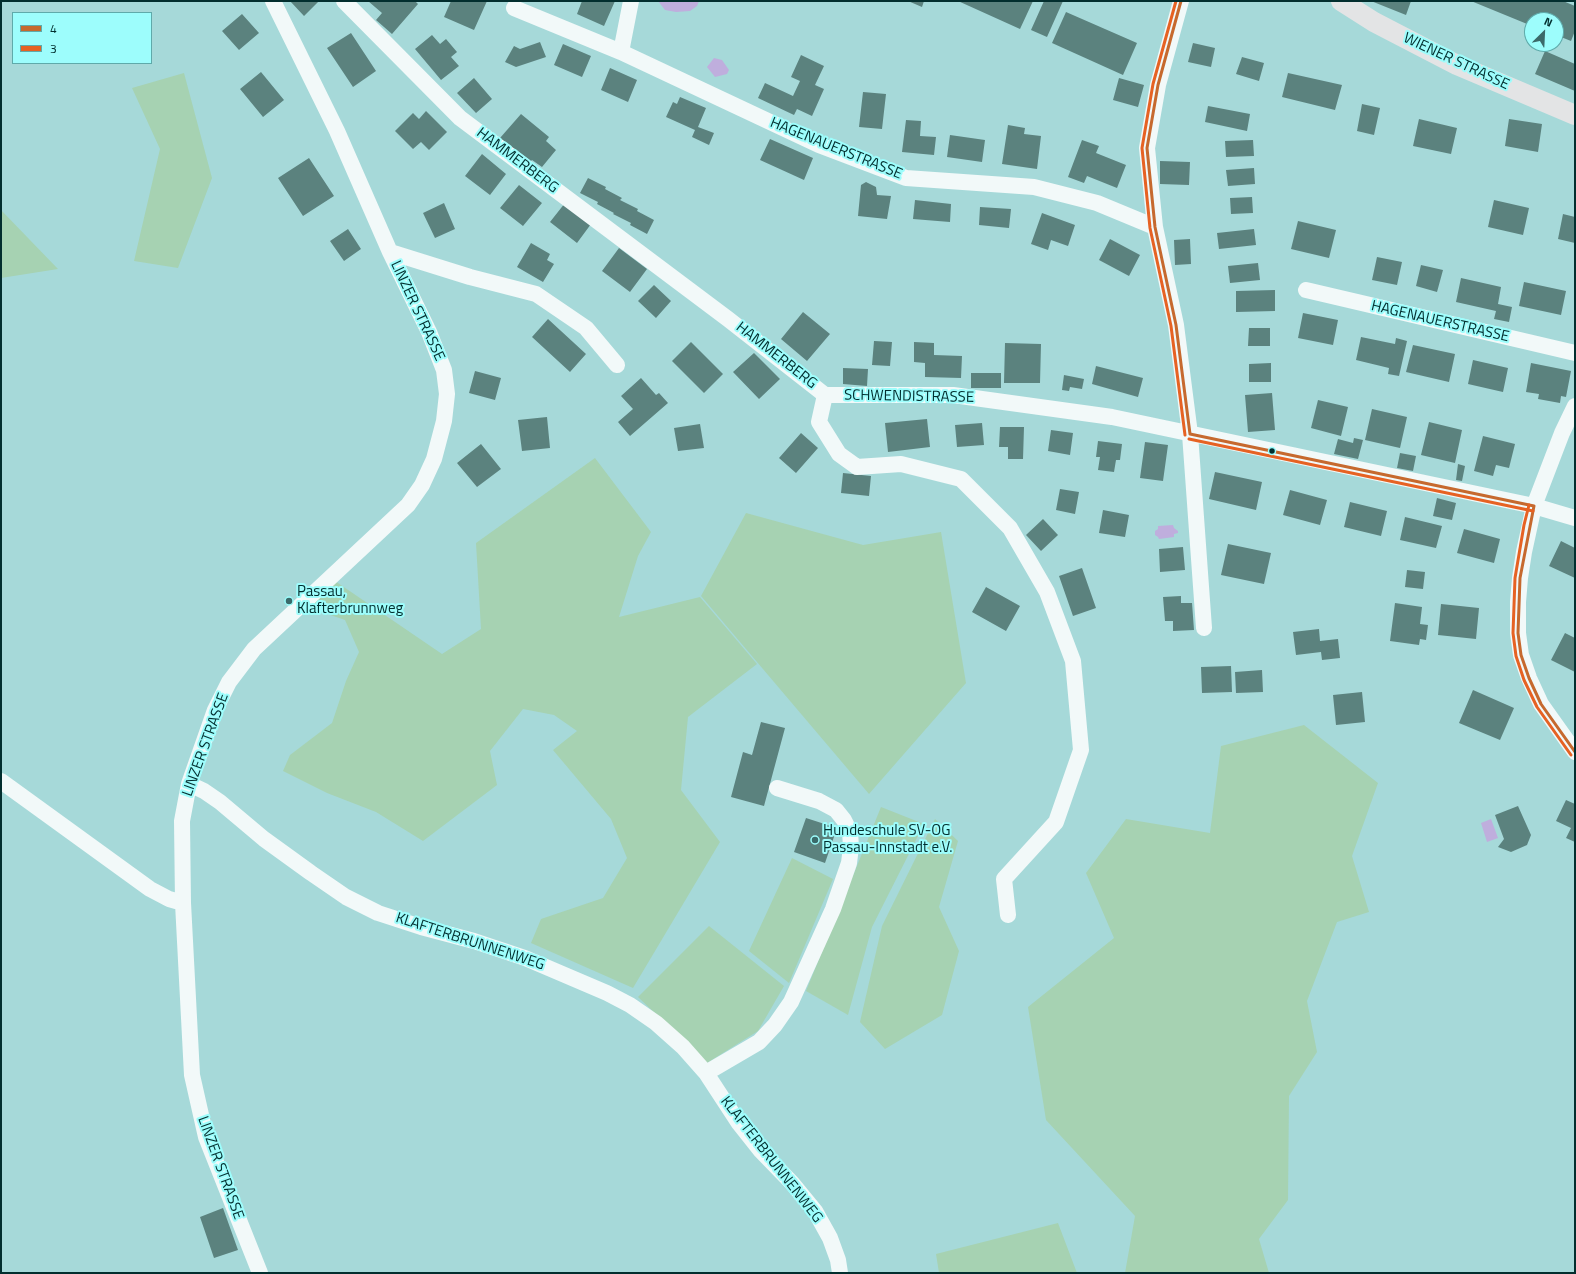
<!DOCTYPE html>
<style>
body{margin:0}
#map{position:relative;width:1576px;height:1274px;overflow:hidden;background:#a6d9d9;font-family:"Titillium Web",sans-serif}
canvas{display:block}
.frame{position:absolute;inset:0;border:2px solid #022e2e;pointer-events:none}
.legend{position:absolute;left:12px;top:12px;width:140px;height:52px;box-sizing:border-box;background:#9dfdfc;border:1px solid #5faaaa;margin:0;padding:5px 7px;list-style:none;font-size:12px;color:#022e2e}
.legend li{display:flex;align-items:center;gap:8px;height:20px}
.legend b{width:20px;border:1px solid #5faaaa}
.north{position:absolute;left:1524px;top:12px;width:40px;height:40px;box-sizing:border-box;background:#9dfdfc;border:1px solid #5faaaa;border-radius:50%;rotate:24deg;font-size:11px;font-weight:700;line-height:16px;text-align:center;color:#022e2e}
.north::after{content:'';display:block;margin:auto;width:14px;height:18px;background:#3b6a6a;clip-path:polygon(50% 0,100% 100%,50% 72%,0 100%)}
</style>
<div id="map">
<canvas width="1576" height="1274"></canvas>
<div class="frame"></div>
<ul class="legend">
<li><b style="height:5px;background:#c6692e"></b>4</li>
<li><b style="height:5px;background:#e66223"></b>3</li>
</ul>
<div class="north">N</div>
</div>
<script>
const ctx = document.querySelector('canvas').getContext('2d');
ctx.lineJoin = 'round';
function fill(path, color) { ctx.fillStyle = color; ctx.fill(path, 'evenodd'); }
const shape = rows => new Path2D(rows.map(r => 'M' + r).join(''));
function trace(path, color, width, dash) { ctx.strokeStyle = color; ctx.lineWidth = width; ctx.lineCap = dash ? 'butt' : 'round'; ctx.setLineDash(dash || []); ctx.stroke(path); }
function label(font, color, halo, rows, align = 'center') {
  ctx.font = font + ' "Titillium Web",sans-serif'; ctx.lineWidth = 4; ctx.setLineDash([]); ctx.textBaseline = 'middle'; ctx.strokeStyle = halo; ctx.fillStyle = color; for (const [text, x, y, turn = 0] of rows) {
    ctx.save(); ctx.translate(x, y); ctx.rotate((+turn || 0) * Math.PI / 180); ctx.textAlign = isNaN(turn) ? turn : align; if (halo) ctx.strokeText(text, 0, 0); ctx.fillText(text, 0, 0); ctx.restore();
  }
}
fill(shape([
 [184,73,212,178,178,268,134,261,160,149,132,88],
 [1,210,58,269,1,278],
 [595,458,651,532,638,556,619,617,700,597,757,664,688,717,681,790,720,842,633,988,531,943,541,919,603,898,627,858,611,819,553,750,577,731,554,715,523,709,490,751,497,785,423,841,376,812,327,793,283,771,290,755,332,723,346,681,359,652,345,620,307,607,335,581,442,654,481,629,476,543],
 [746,513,863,545,941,532,966,683,869,794,701,596],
 [1304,725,1378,783,1352,856,1369,912,1337,922,1307,1001,1317,1052,1289,1096,1288,1200,1259,1239,1269,1273,1125,1273,1135,1216,1046,1120,1028,1007,1114,938,1086,873,1126,819,1210,833,1221,746],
 [881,807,924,824,872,927,848,1015,806,991],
 [935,819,958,841,939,907,959,951,942,1015,885,1049,860,1022,882,926],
 [792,858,833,879,789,983,749,951],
 [709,926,784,986,758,1031,707,1063,638,997],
 [1058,1223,1077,1273,939,1273,936,1254]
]), '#a6d2b2');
fill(shape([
 [658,1,699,1,697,6,690,11,676,12,665,10],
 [714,58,722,60,729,70,727,74,715,77,707,67],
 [1173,525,1174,528,1178,531,1178,533,1174,534,1174,537,1159,539,1158,537,1155,535,1155,531,1158,529,1158,526],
 [1491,819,1498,838,1487,842,1481,823]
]), '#bfaedd');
fill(shape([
 [290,1,319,1,304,16],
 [368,1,415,1,418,4,392,34,376,20,382,13],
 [451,1,487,1,474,30,444,17],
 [582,1,615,1,604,26,577,14],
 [908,1,924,1,922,7],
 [958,1,1033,1,1020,29],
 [1044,1,1063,1,1047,37,1031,30],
 [1371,1,1411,1,1406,15],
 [1471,1,1563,1,1575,6,1575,31,1571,41,1556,35,1556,20,1532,20,1532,26],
 [1066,12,1137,43,1123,75,1052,43],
 [242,14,259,33,239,50,222,31],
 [351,33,376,71,353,87,327,48],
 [432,35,440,44,446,39,457,52,451,57,459,66,441,80,415,49],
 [540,42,546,57,516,67,505,62,514,46,520,49],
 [1193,43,1215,48,1211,67,1188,62],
 [563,44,591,56,582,77,554,65],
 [1545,51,1575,64,1575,91,1535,74],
 [801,55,824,66,815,85,824,89,812,116,797,109,794,115,758,98,765,83,793,96,800,81,791,77],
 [1242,57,1264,63,1259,81,1236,74],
 [610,68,637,80,628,102,601,90],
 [261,72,284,100,263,117,240,89],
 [1288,73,1342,85,1335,110,1282,97],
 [474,78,492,99,476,113,457,93],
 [1119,78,1144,85,1138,107,1113,100],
 [863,92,886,94,882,129,859,127],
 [680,97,706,108,698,127,714,133,709,145,692,137,695,130,666,117,673,102,677,104],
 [1362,104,1380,108,1374,135,1357,131],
 [1208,106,1250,114,1247,131,1205,122],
 [426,111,447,132,429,150,421,142,413,149,395,131,413,113,419,119],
 [521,114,549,137,546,141,556,150,542,167,532,160,530,162,500,138],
 [1419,119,1457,128,1451,154,1413,146],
 [1509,119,1542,124,1538,152,1505,146],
 [906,120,921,121,920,136,936,137,934,155,902,152],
 [1008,125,1025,128,1024,134,1041,136,1037,169,1002,164],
 [950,135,985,140,982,162,947,157],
 [770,139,813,158,804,180,760,160],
 [1082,140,1099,146,1096,153,1126,165,1117,188,1087,176,1084,183,1068,177],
 [1253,140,1254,156,1226,157,1225,141],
 [482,154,506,174,490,195,465,176],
 [309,158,334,196,303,216,278,178],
 [1160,161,1190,162,1189,185,1160,184],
 [1254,168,1255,184,1228,186,1226,170],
 [588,178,606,187,605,189,622,198,620,200,638,209,637,211,654,220,647,234,630,225,631,223,613,214,614,213,597,204,598,202,580,193],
 [866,182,876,187,877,195,891,196,887,219,858,216,861,185],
 [519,185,542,203,523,226,500,208],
 [1252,197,1253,213,1231,214,1230,198],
 [915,200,951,204,950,222,913,219],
 [1494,200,1529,208,1523,235,1488,227],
 [444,203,455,229,435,238,423,213],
 [565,203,591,224,577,243,550,222],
 [980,207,1011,209,1009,228,979,225],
 [1042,213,1075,225,1068,246,1051,240,1048,250,1031,244],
 [1563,214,1575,217,1575,243,1558,239],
 [1298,221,1336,230,1329,258,1291,249],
 [348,229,361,249,344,261,330,241],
 [1254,229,1256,245,1219,249,1217,233],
 [1110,239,1140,255,1129,276,1099,260],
 [1190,239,1191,264,1175,265,1174,240],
 [531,243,550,254,547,260,554,264,543,282,517,267],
 [619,248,647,269,630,292,602,271],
 [1377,257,1402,262,1397,285,1372,280],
 [1258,263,1260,280,1230,283,1228,266],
 [1421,265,1443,270,1437,292,1416,286],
 [1461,278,1501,287,1498,304,1512,307,1509,322,1494,319,1496,311,1456,302],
 [1524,282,1566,291,1561,315,1519,306],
 [654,285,671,301,656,318,638,301],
 [1275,290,1275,311,1236,312,1236,291],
 [803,312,830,334,807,361,781,339],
 [1303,313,1338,320,1333,345,1298,338],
 [548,319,586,354,570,372,532,337],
 [1249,328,1270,328,1270,346,1248,346],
 [1361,337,1395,344,1396,338,1407,341,1399,376,1388,374,1389,368,1356,360],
 [874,341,892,342,890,366,872,365],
 [691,342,723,374,704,393,672,361],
 [914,342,934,343,934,355,962,356,961,378,925,377,925,363,914,362],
 [1005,343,1041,344,1040,383,1004,383],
 [1413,345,1455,354,1449,382,1406,372],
 [754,353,780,379,759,399,733,372],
 [1473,360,1508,368,1503,392,1468,384],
 [1271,363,1271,382,1249,382,1249,364],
 [1531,363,1571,371,1566,397,1561,396,1560,403,1538,399,1539,394,1526,392],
 [1096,366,1143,378,1138,397,1092,384],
 [843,368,868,369,867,386,843,384],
 [475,371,501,378,495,400,469,393],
 [971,373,1001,373,1001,388,971,388],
 [1064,375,1084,379,1082,389,1070,387,1069,391,1062,390],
 [641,378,656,395,659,393,668,403,630,436,618,422,633,409,621,396],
 [1272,393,1275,430,1248,432,1245,395],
 [1318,400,1348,407,1341,436,1311,428],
 [1372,409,1407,417,1400,448,1365,440],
 [547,417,550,448,522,451,518,420],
 [927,419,930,447,888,452,885,423],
 [1429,422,1462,430,1455,463,1421,455],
 [982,423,984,445,957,447,955,425],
 [700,424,704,448,678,451,674,428],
 [1000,427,1024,427,1023,459,1008,459,1008,447,999,447],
 [1051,430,1073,433,1070,455,1048,451],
 [801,433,818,448,796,473,779,458],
 [1483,436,1515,444,1509,468,1496,465,1493,476,1474,471],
 [1354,438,1363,440,1358,459,1334,454,1338,439,1353,443],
 [1098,441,1122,444,1120,460,1116,460,1114,472,1098,470,1100,457,1096,457],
 [1145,442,1168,445,1163,481,1140,478],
 [481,444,501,469,477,487,457,463],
 [1400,453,1416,456,1413,471,1397,468],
 [1458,464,1465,466,1462,481,1456,480],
 [1215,472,1262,482,1256,510,1209,499],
 [843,473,871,476,869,496,841,493],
 [1060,489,1079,492,1075,514,1056,510],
 [1290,490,1327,500,1320,525,1283,515],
 [1437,498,1456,503,1452,520,1433,516],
 [1350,502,1387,511,1381,536,1344,527],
 [1103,510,1129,515,1125,537,1099,533],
 [1405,517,1442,526,1436,548,1400,540],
 [1043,519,1058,535,1041,551,1026,535],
 [1464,529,1500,539,1494,563,1457,553],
 [1561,541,1575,548,1575,578,1549,566],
 [1228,544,1271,553,1264,584,1221,575],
 [1183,547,1185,570,1160,572,1159,549],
 [1082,568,1096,608,1073,616,1059,576],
 [1407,570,1425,572,1423,589,1405,587],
 [986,587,1020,606,1006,631,972,612],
 [1181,596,1181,603,1192,603,1194,630,1173,631,1173,621,1165,621,1163,597],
 [1395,603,1422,607,1420,624,1428,625,1426,640,1420,639,1419,645,1390,641],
 [1441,604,1479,608,1476,639,1438,635],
 [1319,629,1320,641,1338,639,1340,658,1322,660,1321,652,1296,655,1293,632],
 [1565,633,1575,638,1575,672,1551,660],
 [1231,666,1232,692,1202,693,1201,667],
 [1262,670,1263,692,1236,693,1235,672],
 [1473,690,1514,708,1500,740,1459,723],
 [1362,692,1365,722,1336,725,1333,695],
 [761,722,785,728,764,806,731,797,743,752,752,755],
 [1566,800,1575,804,1575,842,1566,838,1571,828,1556,821],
 [1518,806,1531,835,1527,845,1511,852,1498,847,1504,839,1495,815],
 [806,818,837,828,825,863,794,852],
 [223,1208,238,1250,214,1258,200,1217]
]), '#5b827e');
trace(shape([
 [344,1,460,118,728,319,825,395,819,422,839,454,857,467,901,464,961,479,1010,528,1047,592,1073,661,1081,750,1056,822,1004,879,1008,915],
 [1181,1,1158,85,1147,148,1155,227,1176,325,1190,434,1204,628],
 [514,8,621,52,819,145,906,178,1034,187,1097,203,1155,227],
 [621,52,631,1],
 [390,252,470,277,536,294,586,328,617,365],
 [1306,290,1575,353],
 [825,395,953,395,1112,417,1534,506,1575,518],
 [1575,406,1562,433,1534,506,1524,552,1520,578,1518,602,1518,633,1521,655,1529,678,1541,704,1575,752],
 [1,781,150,889,169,899,183,903],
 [189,784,204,791,220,802,264,839,311,873,346,897,378,913,421,927,474,941,525,958,607,993,630,1005,656,1023,683,1047,706,1073,738,1122,761,1151,792,1183,815,1211,830,1238,838,1260,840,1273],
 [706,1073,759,1042,775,1025,791,1002,833,909,849,863,851,847,850,832,844,820,836,810,819,801,777,788],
 [260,1273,206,1137,192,1075,183,903,182,821,189,784,215,710,229,682,254,649,408,505,422,485,434,459,444,421,447,394,444,370,429,332,390,252,337,131,273,1]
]), '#f2f9f9', 16);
trace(shape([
 [1341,1,1374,22,1457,65,1575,115]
]), '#e3e4e5', 20);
trace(shape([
 [1181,1,1158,85,1147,148,1155,227,1176,325,1190,434],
 [1190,434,1534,506],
 [1534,506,1520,578,1518,633,1521,655,1529,678,1541,704,1575,752]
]), '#c6692e', 3);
trace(shape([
 [1176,1,1153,84,1142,148,1150,228,1171,326,1185,435],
 [1189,439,1533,511],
 [1529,505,1524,525,1515,578,1513,633,1516,656,1524,680,1537,707,1571,755]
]), '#e66223', 3);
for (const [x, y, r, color] of [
 [1272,451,3.5,"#022e2e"],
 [289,601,4,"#3b6a6a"],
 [815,840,4,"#3b6a6a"]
]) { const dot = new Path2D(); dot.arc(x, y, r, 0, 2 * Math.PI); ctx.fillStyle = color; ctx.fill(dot); trace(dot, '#9dfdfc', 1.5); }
label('15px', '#022e2e', '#9dfdfc', [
 ["WIENER STRASSE",1456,62,25],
 ["HAGENAUERSTRASSE",836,149,22],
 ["HAMMERBERG",517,161,37],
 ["LINZER STRASSE",417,311,65],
 ["HAGENAUERSTRASSE",1440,322,13],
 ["HAMMERBERG",776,356,38],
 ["SCHWENDISTRASSE",909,397,1],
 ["LINZER STRASSE",206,745,-70],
 ["KLAFTERBRUNNENWEG",470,942,18],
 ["KLAFTERBRUNNENWEG",771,1160,52],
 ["LINZER STRASSE",220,1168,70]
]);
label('15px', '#022e2e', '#9dfdfc', [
 ["Passau,",297,592],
 ["Klafterbrunnweg",297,609],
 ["Hundeschule SV-OG",823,831],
 ["Passau-Innstadt e.V.",823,848]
], 'left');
</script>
